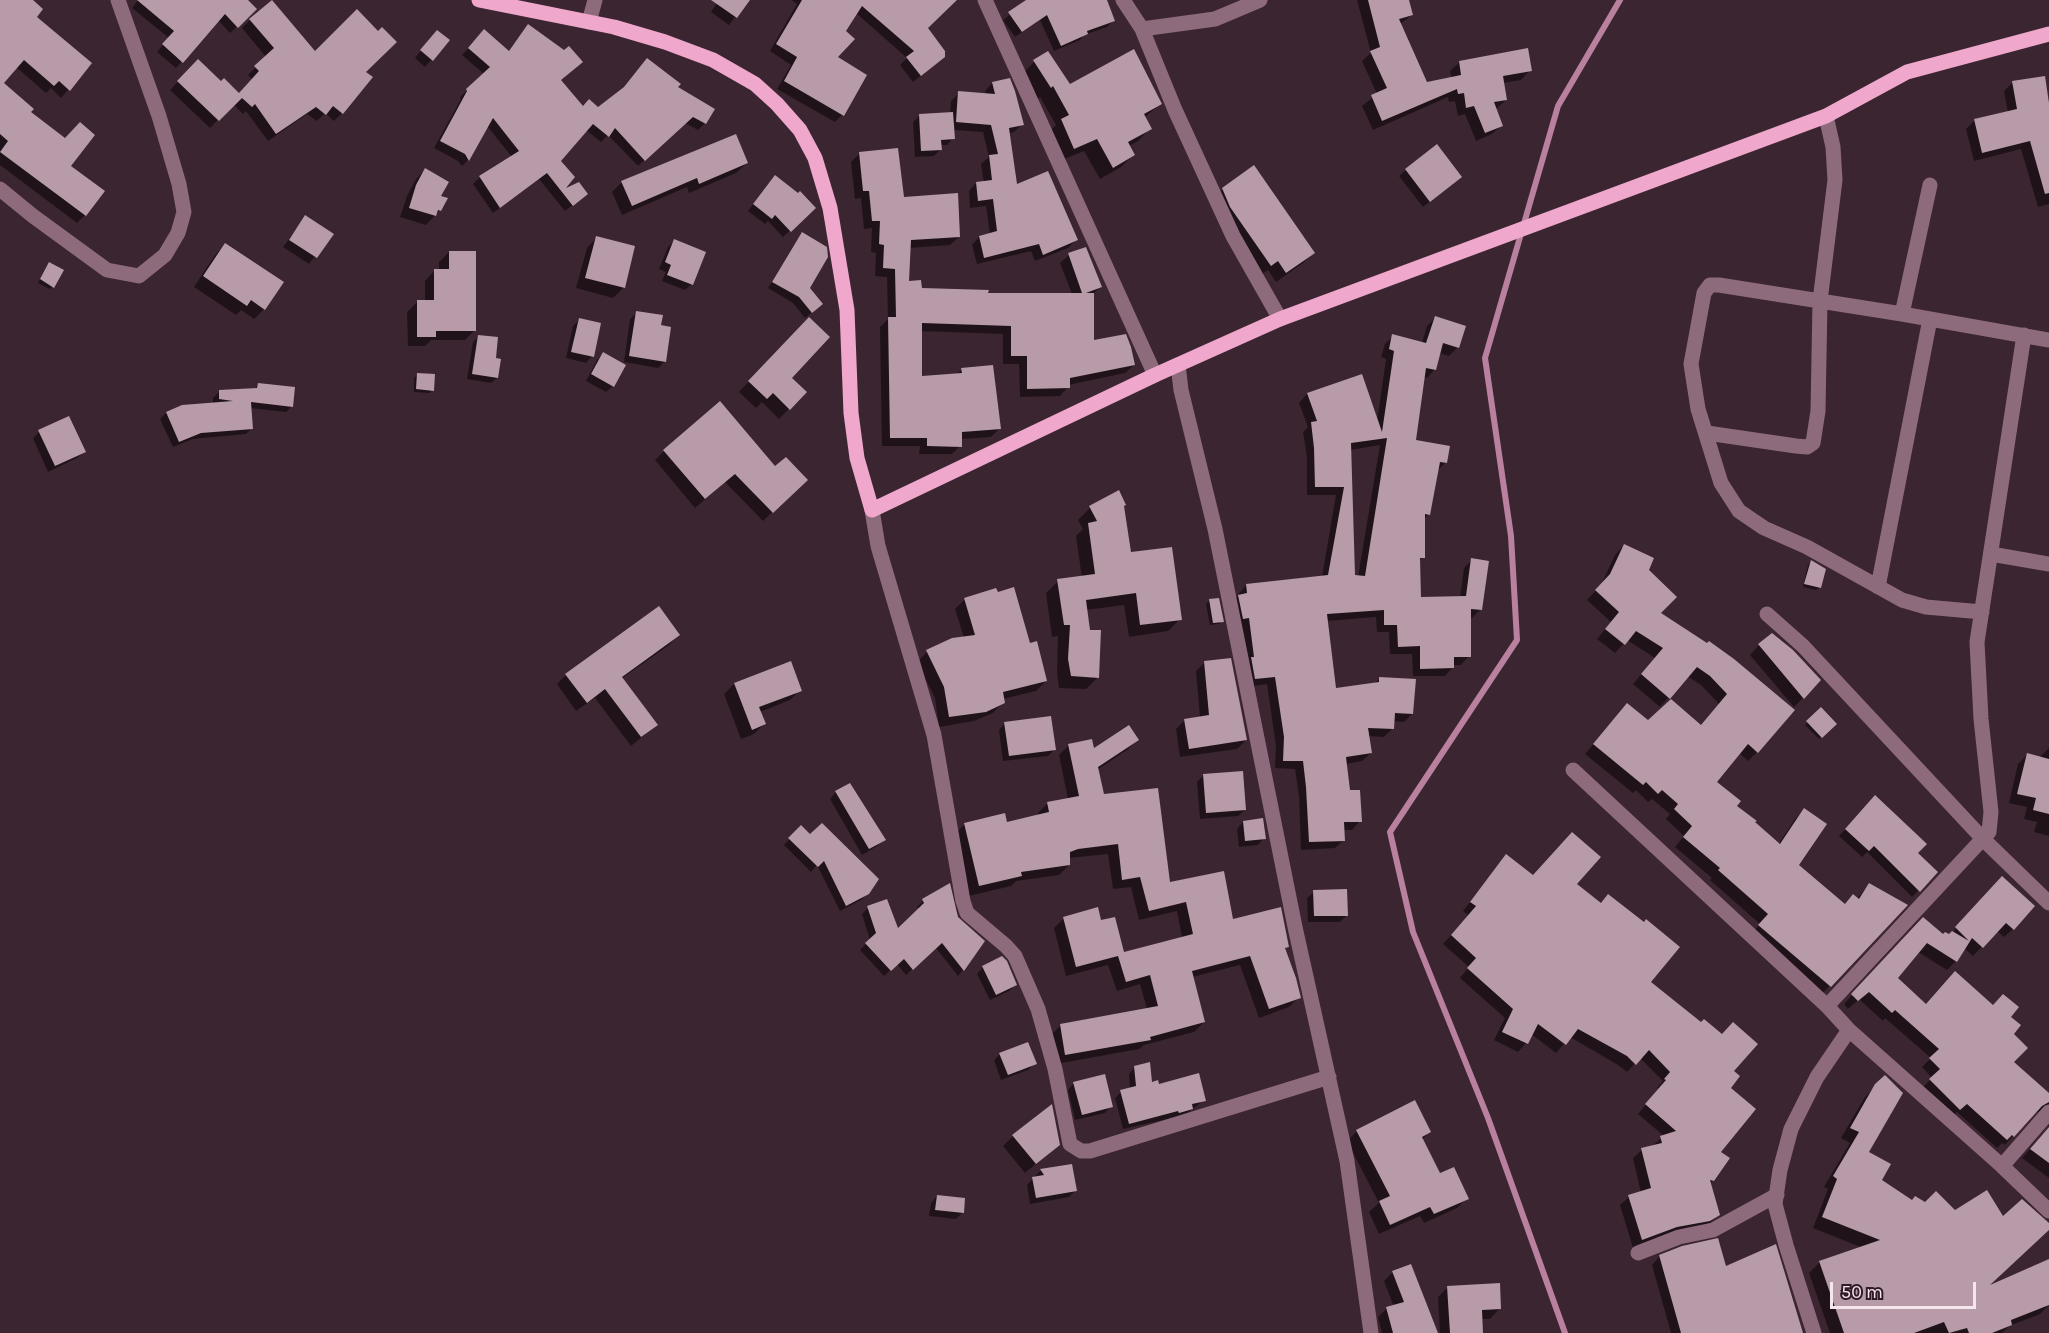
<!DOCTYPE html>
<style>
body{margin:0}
#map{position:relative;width:2049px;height:1333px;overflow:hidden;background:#3b2530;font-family:Karla,sans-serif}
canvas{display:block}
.scale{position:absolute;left:1830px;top:1282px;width:146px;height:27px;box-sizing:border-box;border:3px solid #f5e6ed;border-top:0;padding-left:8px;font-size:18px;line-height:21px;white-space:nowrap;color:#f5e6ed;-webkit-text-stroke:4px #301b27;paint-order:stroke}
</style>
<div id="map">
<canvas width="2049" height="1333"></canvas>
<div class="scale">50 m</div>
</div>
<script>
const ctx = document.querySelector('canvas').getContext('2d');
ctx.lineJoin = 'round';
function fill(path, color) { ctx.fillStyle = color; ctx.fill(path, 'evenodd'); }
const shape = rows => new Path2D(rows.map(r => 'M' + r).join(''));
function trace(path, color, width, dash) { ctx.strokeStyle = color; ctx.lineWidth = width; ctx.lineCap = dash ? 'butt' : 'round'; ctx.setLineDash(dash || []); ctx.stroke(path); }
fill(shape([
 [0,0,30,0,35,17,90,64,61,98,51,88,46,93,16,67,2,83,28,113,68,166,85,215,77,223,0,165],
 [138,0,246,0,255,9,230,33,218,20,176,68,157,52,169,38,132,8],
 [713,0,748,0,729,25,711,12,717,3],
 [791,0,955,0,926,28,944,57,913,82,900,65,907,58,856,13,844,31,835,58,842,115,835,122,777,89,791,65,770,51,797,4],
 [1028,0,1106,0,1113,21,1107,27,1084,35,1080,40,1054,51,1040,20,1015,37,1003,20],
 [1357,0,1408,0,1412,15,1400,24,1426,84,1452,79,1450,71,1460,62,1530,70,1521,80,1503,83,1506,100,1496,109,1502,125,1492,134,1476,141,1465,114,1458,116,1455,101,1449,102,1448,97,1373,130,1362,106,1377,94,1362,61,1371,53],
 [250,20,315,53,364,73,342,113,334,121,325,113,317,121,307,114,268,141,246,111,243,114,233,104,210,128,170,90,198,61,221,84,239,95,253,80,248,75,266,57,242,28],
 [528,26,560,81,582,108,598,109,676,88,705,123,698,130,685,123,638,166,608,135,601,142,586,130,560,161,573,177,561,191,578,184,579,200,565,211,539,179,493,213,473,184,480,177,512,157,487,126,468,160,462,166,458,161,434,148,461,99,460,97,484,74,462,55,478,38,508,52],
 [431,38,448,41,425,67,415,58],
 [1034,62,1070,86,1160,104,1144,118,1150,128,1138,141,1129,146,1133,155,1121,167,1100,179,1084,151,1062,160,1049,132,1056,125,1040,97,1038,99,1022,74],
 [2013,82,2049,103,2049,204,2038,207,2021,149,1974,161,1966,129,1974,121,2008,113,2004,91],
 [992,83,1022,124,1014,132,1008,134,1016,186,1076,240,1068,248,1035,261,1031,251,977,264,972,245,979,237,990,235,986,206,970,208,969,191,976,183,984,183,981,164,989,157,983,132,953,130,953,138,947,145,940,145,940,150,934,156,915,157,913,122,920,115,950,114,951,101,959,93,986,95,985,91],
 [859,154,903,198,959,237,950,245,909,248,907,282,920,290,987,295,1072,294,1060,263,1069,255,1100,287,1093,294,1093,342,1134,365,1125,373,1068,385,1068,387,1060,396,1020,397,1019,364,1003,364,1003,334,920,331,921,377,956,375,962,369,999,429,991,437,961,439,960,446,952,454,919,454,920,446,882,446,880,327,888,319,887,277,875,276,876,253,871,252,872,228,864,229,861,198,855,199,851,162],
 [747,163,736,173,689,193,687,187,622,215,612,192,622,182],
 [425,170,439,197,440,210,426,225,400,217,407,196,416,179],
 [1406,170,1454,183,1423,207,1399,176],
 [769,183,814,208,783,237,768,221,765,224,748,211],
 [1223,189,1313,253,1303,263,1276,282,1268,270,1261,275,1212,199],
 [306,217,332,234,309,264,283,247],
 [802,234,808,288,816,309,805,318,793,303,768,288,797,240],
 [597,237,624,287,613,298,576,288,587,248],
 [674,241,692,284,685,290,662,281,666,272,659,269,668,247],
 [225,245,264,309,254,319,241,310,236,315,194,287,215,255],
 [449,252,475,330,465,340,431,340,425,346,408,346,407,312,418,301,425,301,425,281,435,270,439,270,439,262],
 [47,267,52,287,50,289,38,283],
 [637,313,665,361,658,368,624,362,630,319],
 [1436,317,1464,327,1457,348,1449,356,1439,353,1435,369,1427,378,1424,377,1415,442,1446,462,1437,471,1429,514,1423,520,1423,557,1418,562,1419,599,1460,598,1464,568,1472,560,1480,610,1472,618,1470,617,1469,656,1461,665,1453,665,1453,667,1445,676,1413,676,1412,654,1390,654,1389,632,1377,632,1376,617,1326,621,1335,690,1374,684,1380,678,1412,714,1404,722,1393,721,1393,728,1384,737,1368,736,1371,753,1362,761,1346,764,1348,792,1360,821,1352,830,1343,830,1344,840,1335,848,1301,850,1299,796,1295,769,1275,768,1276,746,1267,684,1247,687,1231,604,1246,585,1322,577,1336,495,1307,495,1307,457,1303,432,1308,427,1299,403,1307,394,1361,376,1377,422,1386,359,1381,357,1385,344,1393,336,1422,343,1427,326],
 [1380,445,1358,577,1353,577,1350,450],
 [579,320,592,356,586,363,566,358,573,326],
 [799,329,790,378,805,392,779,419,762,402,756,408,739,392],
 [479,336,494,359,497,378,491,383,467,379,473,342],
 [604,354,613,386,606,392,586,381,597,360],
 [417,375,432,390,430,393,414,392,414,378],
 [258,385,292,406,286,412,250,408,252,428,246,434,193,439,173,447,160,419,166,413,183,406,213,404,213,398,219,392,254,390],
 [39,432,84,452,77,458,48,472,33,438],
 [664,451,775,468,806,480,763,521,725,482,695,508,655,460],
 [1118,493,1123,506,1129,554,1180,619,1168,631,1129,637,1124,605,1086,610,1098,677,1086,689,1059,688,1057,672,1058,636,1052,637,1046,593,1058,581,1082,578,1076,536,1083,529,1078,520,1090,508],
 [1624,545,1647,571,1659,614,1707,645,1757,752,1748,761,1739,753,1715,782,1735,806,1778,845,1795,819,1804,810,1797,866,1844,906,1857,899,1869,884,1905,906,1821,995,1750,935,1760,924,1710,880,1712,878,1675,847,1684,836,1666,819,1670,814,1652,799,1648,802,1636,790,1633,793,1585,754,1627,705,1648,722,1701,726,1719,704,1701,685,1687,676,1660,707,1633,684,1655,658,1627,640,1615,653,1597,639,1611,622,1587,600,1601,585,1615,555],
 [1811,562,1824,569,1819,588,1816,590,1803,587,1808,565],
 [965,599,1029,644,1046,681,1036,691,1003,699,1003,702,993,713,974,721,939,727,935,698,917,662,927,652,964,638,955,609],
 [1209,601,1222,621,1219,624,1210,625,1206,604],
 [678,635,669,645,621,679,656,725,631,746,595,698,576,711,557,684,566,675],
 [1759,645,1803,698,1794,707,1750,655],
 [1205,662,1246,740,1237,749,1180,757,1176,729,1185,720,1200,718,1196,671],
 [734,684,800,690,790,700,760,712,764,724,754,734,741,739,724,694],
 [1821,709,1835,724,1819,739,1805,725],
 [1005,723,1055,749,1048,756,1003,761,999,730],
 [1137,740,1127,750,1097,770,1103,796,1169,884,1232,921,1288,946,1284,950,1299,997,1289,1007,1259,1018,1240,965,1192,977,1204,1022,1194,1032,1144,1045,1139,1049,1056,1064,1051,1035,1061,1025,1147,1009,1140,984,1117,991,1108,965,1066,976,1054,928,1064,918,1100,922,1123,954,1182,938,1177,911,1139,920,1131,887,1113,889,1108,854,1069,858,1069,865,1059,875,1016,881,1011,886,969,896,954,834,964,825,1004,815,1006,824,1038,816,1038,813,1048,803,1068,799,1059,755,1069,745,1093,750],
 [2049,748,2049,836,2034,832,2037,822,2024,819,2027,807,2009,803,2018,764,2027,755,2040,757],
 [1204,775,1245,810,1238,816,1200,819,1197,782],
 [836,792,884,840,877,846,862,855,830,799],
 [1869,804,1936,872,1912,897,1867,852,1862,857,1839,836],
 [1243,822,1264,838,1258,845,1239,847,1237,829],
 [801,827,868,893,861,900,840,911,817,865,811,872,784,845],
 [1506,856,1533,876,1575,884,1649,982,1731,1071,1719,1152,1713,1181,1709,1184,1719,1214,1710,1223,1633,1248,1620,1205,1629,1197,1641,1193,1633,1158,1642,1150,1652,1146,1664,1136,1638,1114,1659,1089,1657,1088,1663,1081,1640,1058,1627,1072,1618,1065,1570,1037,1556,1053,1531,1034,1526,1043,1518,1052,1494,1040,1505,1018,1460,978,1469,967,1443,944,1469,916,1463,911],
 [1994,887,2013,929,2004,937,1997,931,1973,956,1964,948,1956,961,1947,970,1918,952,1896,978,1925,1006,1992,1007,2009,1017,2012,1034,2012,1063,2049,1095,2049,1117,2041,1111,2033,1113,2005,1145,2002,1143,1997,1148,1957,1112,1950,1118,1922,1088,1932,1078,1922,1067,1931,1058,1885,1018,1883,1021,1859,999,1848,1009,1844,1004,1914,928,1949,936],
 [1314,892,1347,915,1340,922,1308,922,1307,898],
 [923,901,963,970,958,976,936,948,906,975,897,964,884,976,860,950,870,940,862,914,868,908,897,931,919,910,917,907],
 [983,967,1015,985,1009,991,990,1000,977,974],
 [1000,1054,1035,1063,1028,1070,1001,1080,994,1060],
 [1135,1067,1151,1084,1204,1100,1185,1115,1123,1129,1115,1098,1121,1092,1130,1089,1129,1074],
 [1885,1077,1867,1152,1880,1180,1912,1202,1954,1212,2049,1225,2049,1228,1985,1288,2049,1261,2049,1305,2040,1314,2009,1326,2002,1333,1830,1333,1809,1273,1820,1262,1863,1248,1813,1228,1828,1189,1824,1187,1850,1143,1841,1138,1865,1097],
 [1074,1083,1111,1106,1105,1113,1075,1120,1068,1090],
 [2049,1125,2049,1178,2022,1158,2048,1128],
 [1357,1131,1429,1132,1422,1140,1440,1175,1467,1198,1457,1208,1424,1223,1420,1216,1379,1234,1369,1212,1379,1203,1347,1141],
 [1013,1136,1059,1144,1025,1173,1003,1146],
 [1071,1165,1075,1191,1069,1197,1030,1204,1027,1185,1040,1171],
 [937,1196,962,1213,956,1219,929,1216,931,1203],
 [1660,1256,1725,1268,1801,1333,1671,1333,1652,1265],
 [1393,1272,1437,1333,1382,1333,1378,1317,1387,1308,1394,1307,1384,1281],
 [1448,1287,1500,1308,1490,1319,1481,1319,1481,1333,1440,1333,1438,1297]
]), '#0007');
trace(shape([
 [1565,1333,1488,1118,1413,932,1390,832,1517,640,1511,536,1485,358,1558,106,1620,0]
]), '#ba80a0', 6);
fill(shape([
 [0,0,33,0,43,9,37,17,92,63,70,91,59,81,54,86,24,60,4,83,34,109,31,112,65,138,80,122,95,135,71,166,105,191,86,216,0,152,8,141,0,134],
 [137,0,248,0,257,9,238,28,225,14,183,63,162,44,174,31],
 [272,0,315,51,357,9,378,31,382,27,397,42,366,72,373,77,343,114,333,106,326,115,316,107,276,134,255,104,252,107,242,98,219,121,177,81,198,59,221,81,224,78,239,93,259,71,254,66,274,48,249,19],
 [711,0,750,0,737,18],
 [802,0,957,0,928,28,945,51,945,57,921,76,906,57,914,51,862,6,846,31,855,39,838,57,867,75,844,116,784,81,797,57,776,44],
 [1026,0,1107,0,1115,21,1087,31,1088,34,1061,46,1047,15,1022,32,1008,12],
 [1368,0,1409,0,1413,15,1399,19,1427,82,1461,75,1459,61,1528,48,1532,71,1503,76,1507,100,1494,102,1503,126,1485,133,1474,106,1466,108,1464,93,1458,94,1457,89,1382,121,1371,95,1387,88,1370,51,1380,47],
 [528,24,564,50,569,46,583,62,561,80,583,106,589,99,598,107,624,87,647,58,681,84,678,87,715,109,706,124,693,117,645,161,615,128,609,137,593,124,561,161,575,177,566,188,579,182,588,194,573,206,547,173,500,208,479,176,519,151,493,118,469,161,465,154,440,141,467,91,466,89,490,67,468,48,484,29,509,51],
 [437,30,450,40,433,61,420,50],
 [1134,49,1162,104,1144,114,1152,129,1128,142,1135,155,1113,168,1097,139,1074,149,1061,119,1069,115,1053,86,1051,88,1033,60,1048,51,1070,84],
 [2045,76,2049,103,2049,193,2045,194,2030,141,1982,153,1974,119,2017,109,2012,81],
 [1010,78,1015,91,1024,125,1009,128,1017,184,1048,171,1078,240,1043,255,1039,244,984,258,979,236,997,231,993,199,978,201,976,182,992,180,989,155,998,154,991,125,956,122,958,91,995,94,992,82],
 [953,112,955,139,941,140,942,150,921,151,919,114],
 [736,134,748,163,699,184,697,178,632,206,621,181],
 [1437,144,1462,177,1430,202,1405,169],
 [898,148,904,197,958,193,960,237,911,240,909,281,921,280,922,288,989,290,988,293,1082,293,1068,253,1086,247,1102,287,1086,293,1094,293,1094,340,1126,334,1131,347,1135,365,1070,378,1070,388,1027,389,1027,356,1011,356,1011,326,922,323,922,376,962,373,961,368,993,365,1001,429,962,432,962,447,927,446,927,438,890,438,888,317,896,317,895,269,883,268,884,245,879,244,880,221,872,221,869,191,863,191,859,152],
 [1254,165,1315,253,1286,273,1278,261,1271,266,1230,207,1222,188],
 [425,168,449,182,441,196,448,198,441,211,438,210,436,216,409,208,416,185],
 [775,175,798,193,800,191,816,208,791,232,775,215,772,219,753,204],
 [305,215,334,234,317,258,289,240],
 [802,232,827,247,828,257,810,288,823,304,812,313,799,297,772,282],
 [596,236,635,246,625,288,585,278],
 [674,239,706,252,693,285,667,275,671,265,665,262],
 [225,243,284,282,265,310,251,300,247,306,203,276],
 [449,251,476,251,476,331,436,331,436,337,417,337,417,300,434,300,434,269,449,269],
 [49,262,64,270,54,288,40,279],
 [636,311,663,315,661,325,671,327,666,362,629,356],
 [1435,316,1466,326,1459,348,1443,343,1436,370,1426,368,1416,440,1450,446,1447,463,1440,462,1430,515,1425,514,1425,558,1420,558,1421,597,1466,596,1471,558,1489,561,1482,610,1471,609,1471,657,1454,657,1454,668,1420,669,1420,646,1398,647,1397,625,1384,625,1384,610,1327,614,1336,688,1379,682,1379,677,1416,679,1413,714,1395,713,1394,729,1368,728,1372,753,1346,757,1350,790,1360,790,1362,822,1344,822,1345,841,1309,842,1306,787,1303,761,1283,761,1284,737,1275,677,1255,679,1251,657,1254,657,1249,618,1243,619,1238,595,1247,593,1246,584,1328,575,1344,487,1315,487,1314,448,1311,422,1317,421,1307,393,1362,374,1382,432,1394,351,1389,349,1392,334,1426,343],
 [1387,438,1365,576,1355,575,1351,443],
 [809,317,830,337,792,378,807,392,790,410,773,393,767,399,748,381],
 [579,318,601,323,594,357,571,352],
 [478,335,498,337,496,358,501,359,498,378,472,374],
 [603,352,626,365,614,387,591,374],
 [417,373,435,374,434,391,416,389],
 [258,383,295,387,293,407,251,402,253,429,201,433,179,442,166,412,182,405,233,401,219,399,219,390,257,388],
 [720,401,775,466,786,457,808,480,773,513,735,474,705,499,663,450],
 [69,416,86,452,55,466,38,430],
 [1119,490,1126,505,1124,506,1131,552,1172,547,1182,620,1140,625,1136,593,1086,600,1090,630,1101,630,1099,678,1071,676,1068,659,1070,625,1064,625,1057,579,1095,574,1088,523,1097,521,1089,506],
 [1624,544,1654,558,1649,570,1677,597,1661,613,1707,643,1709,641,1734,659,1795,710,1758,753,1748,744,1717,782,1741,801,1737,806,1757,821,1755,822,1780,844,1804,808,1827,824,1799,865,1845,904,1853,894,1859,899,1869,883,1908,905,1831,987,1758,925,1768,914,1718,870,1720,868,1683,837,1692,826,1674,809,1678,804,1662,790,1658,794,1646,782,1643,785,1593,744,1627,703,1648,720,1671,699,1701,725,1727,694,1710,676,1697,667,1670,699,1641,674,1663,648,1636,631,1625,645,1605,629,1619,612,1595,590,1610,574],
 [1811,560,1826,569,1821,588,1804,584],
 [1014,587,1030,643,1037,641,1047,681,1003,692,1005,703,986,712,949,717,944,687,926,650,952,638,975,635,964,598,996,588,998,592],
 [1219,598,1224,622,1213,623,1209,599],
 [659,606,680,635,622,677,658,725,641,737,605,689,587,703,565,674],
 [1772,633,1793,650,1821,680,1804,699,1758,644],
 [1231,658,1247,740,1189,749,1184,719,1209,715,1204,661],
 [791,661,802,691,759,707,766,724,752,730,734,683],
 [1821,707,1837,724,1822,738,1806,721],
 [1051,716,1056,750,1009,756,1004,722],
 [1129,725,1139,740,1098,767,1104,794,1158,788,1170,882,1224,871,1233,919,1281,907,1289,947,1285,948,1296,978,1301,998,1269,1009,1250,956,1192,971,1205,1022,1150,1037,1151,1040,1065,1055,1060,1024,1158,1006,1150,975,1126,982,1118,956,1076,967,1063,917,1098,907,1101,920,1115,917,1124,952,1193,934,1186,902,1149,911,1140,877,1122,880,1118,844,1078,849,1070,852,1070,865,1021,872,1022,876,979,886,964,823,1005,813,1007,822,1036,815,1049,812,1047,802,1079,796,1068,744,1092,739,1094,748],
 [2027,753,2049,759,2049,814,2033,810,2036,798,2017,794],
 [1243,771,1246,810,1206,813,1203,774],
 [850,783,886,840,869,849,835,791],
 [1875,795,1927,844,1918,853,1938,872,1920,892,1874,846,1869,851,1845,829],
 [1263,818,1266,839,1245,841,1243,821],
 [822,823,879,879,869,894,846,906,824,861,818,867,788,838,801,825,810,834],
 [1572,832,1601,857,1577,884,1601,903,1608,894,1644,922,1646,919,1680,947,1651,982,1701,1022,1704,1019,1722,1034,1733,1022,1758,1044,1734,1071,1740,1076,1731,1088,1756,1109,1721,1152,1730,1158,1714,1181,1710,1180,1720,1215,1710,1221,1677,1227,1642,1240,1628,1195,1651,1188,1641,1148,1662,1143,1660,1136,1676,1131,1645,1104,1666,1080,1664,1079,1670,1072,1649,1050,1636,1065,1627,1056,1578,1029,1566,1045,1538,1024,1528,1044,1502,1032,1513,1009,1467,968,1476,958,1451,935,1476,906,1470,902,1506,854,1533,875],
 [2002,876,2035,906,2014,930,2006,923,1983,948,1972,938,1957,962,1927,943,1898,978,1926,1004,1955,971,1993,1005,2003,994,2019,1007,2011,1017,2021,1025,2014,1034,2028,1048,2014,1062,2049,1093,2049,1102,2042,1106,2014,1137,2012,1135,2007,1140,1967,1104,1960,1110,1929,1079,1940,1069,1929,1058,1939,1049,1895,1010,1892,1013,1869,992,1858,1001,1851,994,1923,917,1943,934,1945,932,1949,934,1952,931,1969,941,1955,927],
 [950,883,958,917,985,941,964,971,942,943,913,970,904,959,891,971,865,943,876,933,867,906,887,899,898,928,924,903,922,899],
 [1347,889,1348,916,1314,916,1313,890],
 [1002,956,1007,961,1017,985,996,995,982,966],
 [1028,1042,1037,1064,1008,1075,999,1053],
 [1150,1062,1152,1082,1158,1080,1159,1084,1199,1073,1206,1101,1192,1104,1193,1109,1179,1113,1178,1111,1129,1124,1120,1090,1136,1086,1134,1066],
 [1105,1074,1113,1107,1082,1115,1073,1082],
 [1885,1075,1903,1093,1869,1152,1891,1164,1882,1180,1912,1200,1915,1196,1925,1202,1936,1191,1955,1210,1987,1190,2003,1216,2022,1199,2049,1223,2049,1230,1990,1285,2049,1259,2049,1305,2011,1320,2012,1325,1992,1333,1969,1333,1967,1328,1949,1333,1944,1322,1914,1333,1844,1333,1819,1261,1880,1240,1822,1217,1837,1179,1833,1176,1859,1132,1850,1128,1875,1084],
 [1415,1100,1431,1132,1422,1137,1440,1173,1454,1167,1469,1199,1434,1214,1430,1207,1390,1225,1379,1201,1390,1196,1356,1130],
 [1052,1104,1060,1145,1036,1164,1012,1135],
 [2049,1127,2049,1163,2030,1149],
 [1072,1164,1077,1191,1036,1198,1032,1177,1044,1175,1040,1169],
 [937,1195,965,1198,964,1213,935,1210],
 [1718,1238,1726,1266,1776,1244,1803,1333,1681,1333,1659,1255,1682,1246],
 [1411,1264,1438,1333,1393,1333,1386,1307,1404,1302,1392,1271],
 [1500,1283,1501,1309,1482,1310,1483,1333,1450,1333,1447,1286]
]), '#b79ba9');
trace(shape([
 [985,0,1155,375],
 [1123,0,1142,29,1175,110,1233,236,1280,319],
 [589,22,595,0],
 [1142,29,1215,19,1260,0],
 [0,189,33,216,107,270,139,276,165,255,178,233,184,212,179,184,159,116,118,0],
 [1902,314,1930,185],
 [1178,365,1181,390,1215,529,1295,927,1347,1161,1371,1333],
 [1707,433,1796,446,1807,447,1813,443,1818,411,1820,301,1835,180,1833,147,1826,116],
 [872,510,878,546,934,735,963,901,967,913,1006,946,1015,956,1038,1009,1055,1069,1070,1144,1081,1151,1090,1151,1329,1077],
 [1991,554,2049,564],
 [1878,587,1930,319],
 [1982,612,1926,607,1902,600,1807,547,1764,528,1739,511,1721,483,1698,409,1691,364,1704,293,1710,285,1719,285,1902,314,2049,340],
 [1767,614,1803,646,1984,840,2049,903],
 [1573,770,1827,1006,1849,1030,2002,1166,2049,1211],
 [1827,1006,1989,832,1991,812,1981,719,1977,642,2024,335],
 [2002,1166,2049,1112],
 [1638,1253,1679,1237,1713,1230,1777,1195],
 [1814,1333,1786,1245,1775,1204,1780,1170,1791,1129,1817,1077,1849,1030]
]), '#8e6b7c', 15);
trace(shape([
 [479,0,614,27,665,42,713,60,755,84,777,104,800,130,815,158,830,208,847,310,851,413,857,458,872,510,1155,375,1280,319,1826,116,1907,72,2049,34]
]), '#efa7cc', 15);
</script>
